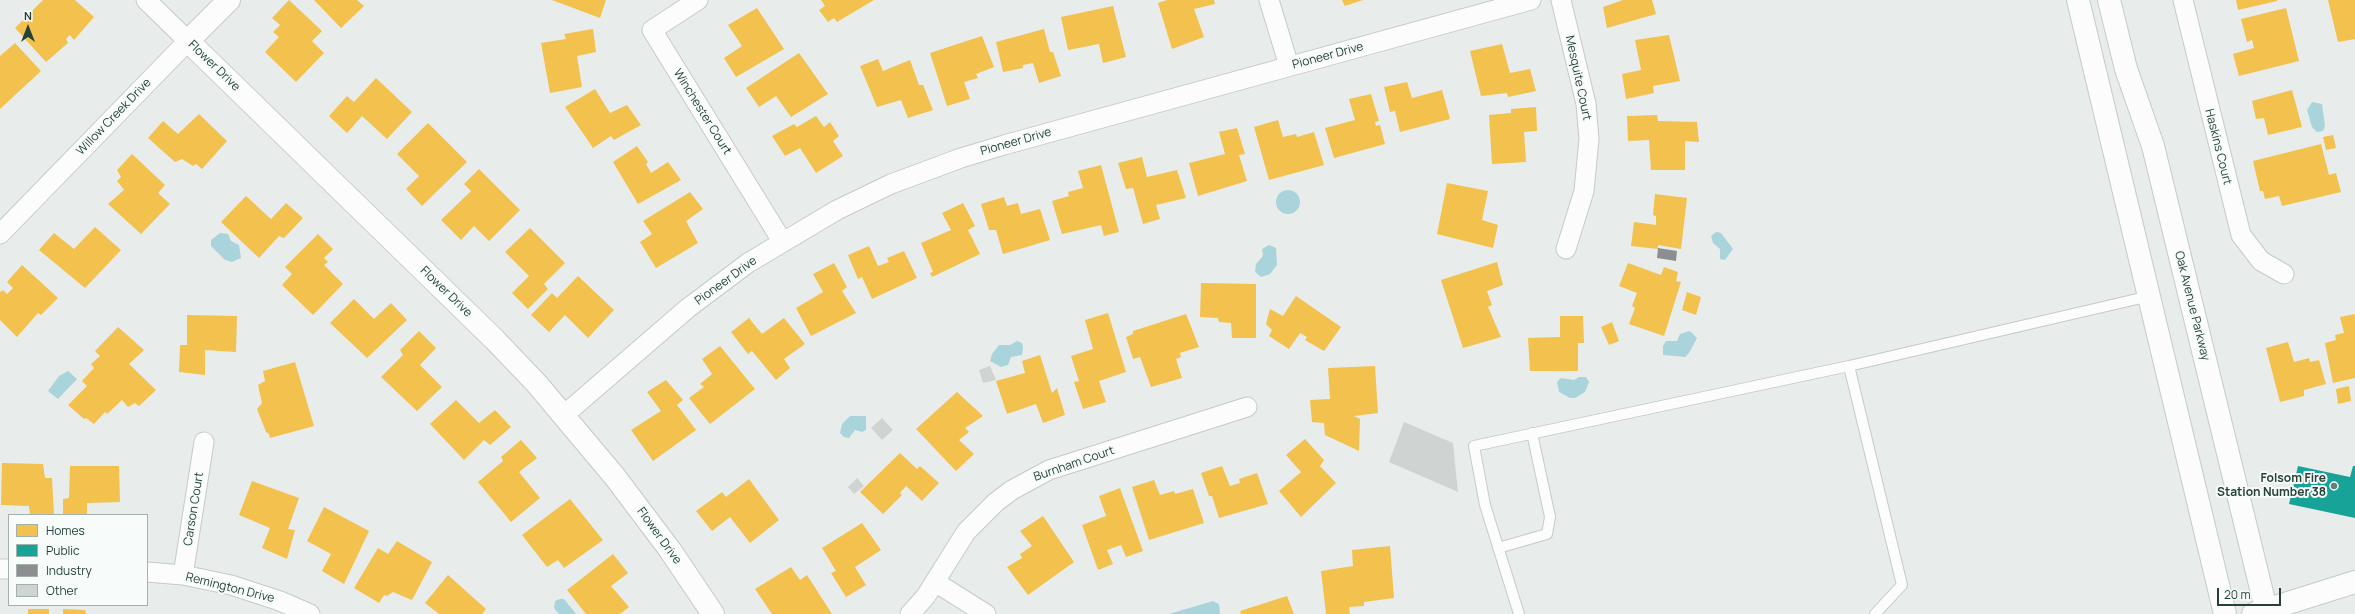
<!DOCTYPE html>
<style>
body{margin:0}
#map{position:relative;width:2355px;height:614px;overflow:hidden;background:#e8edeb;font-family:Manrope,sans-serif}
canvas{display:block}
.legend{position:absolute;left:8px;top:514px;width:140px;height:92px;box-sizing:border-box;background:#f7fbf9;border:1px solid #a3b1ad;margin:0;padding:5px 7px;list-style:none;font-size:12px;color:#24423a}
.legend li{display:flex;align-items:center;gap:8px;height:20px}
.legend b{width:20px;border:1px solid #a3b1ad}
.north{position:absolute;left:8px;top:8px;width:40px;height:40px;-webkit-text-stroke:3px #f7fbf9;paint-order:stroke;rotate:0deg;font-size:11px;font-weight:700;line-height:16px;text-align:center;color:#24423a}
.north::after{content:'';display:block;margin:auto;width:14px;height:18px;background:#24423a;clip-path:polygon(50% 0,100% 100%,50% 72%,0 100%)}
.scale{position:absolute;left:2217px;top:588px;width:64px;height:18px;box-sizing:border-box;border:2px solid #24423a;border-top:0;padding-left:5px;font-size:12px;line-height:14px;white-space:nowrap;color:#24423a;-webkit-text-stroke:3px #f7fbf9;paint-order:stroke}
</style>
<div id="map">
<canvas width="2355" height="614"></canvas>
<ul class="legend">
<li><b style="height:11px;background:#f2c14e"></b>Homes</li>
<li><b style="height:11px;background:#17a398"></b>Public</li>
<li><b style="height:11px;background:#8d8d92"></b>Industry</li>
<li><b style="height:11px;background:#cfd4d2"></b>Other</li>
</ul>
<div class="north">N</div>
<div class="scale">20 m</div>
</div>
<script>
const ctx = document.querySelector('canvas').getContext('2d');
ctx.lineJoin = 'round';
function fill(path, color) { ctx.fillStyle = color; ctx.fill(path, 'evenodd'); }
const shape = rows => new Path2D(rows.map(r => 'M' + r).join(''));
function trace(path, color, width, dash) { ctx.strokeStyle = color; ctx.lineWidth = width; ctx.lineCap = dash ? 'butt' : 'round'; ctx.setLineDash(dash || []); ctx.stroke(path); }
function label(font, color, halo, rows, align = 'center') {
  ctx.font = font + ' Manrope,sans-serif'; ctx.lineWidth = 4; ctx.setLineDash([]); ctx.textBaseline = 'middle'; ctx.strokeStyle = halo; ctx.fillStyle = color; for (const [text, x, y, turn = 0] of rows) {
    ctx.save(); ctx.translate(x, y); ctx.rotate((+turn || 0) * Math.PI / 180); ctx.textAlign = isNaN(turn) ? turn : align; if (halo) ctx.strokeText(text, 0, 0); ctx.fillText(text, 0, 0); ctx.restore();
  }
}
fill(shape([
 [2312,102,2322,104,2325,126,2323,131,2317,132,2312,127,2307,110],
 '1276 202a12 12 0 1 1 24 0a12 12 0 1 1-24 0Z',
 [1716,232,1721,233,1733,249,1725,260,1720,259,1720,249,1713,243,1711,236],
 [220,233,228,234,231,241,239,245,241,258,232,262,225,260,211,246,211,240],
 [1269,245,1276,248,1277,265,1270,274,1261,277,1255,272,1256,264,1263,256,1262,249],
 [1690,331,1697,338,1689,353,1685,357,1663,355,1663,346,1666,341,1677,341,1680,334],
 [1017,341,1022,343,1023,348,1022,355,1011,357,1008,365,1001,367,990,361,992,354,999,345,1010,345],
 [68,371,77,379,58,399,48,391,59,376],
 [1579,377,1586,377,1589,382,1585,392,1575,398,1570,398,1559,392,1557,382,1561,378,1574,380],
 [850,416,866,416,866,430,862,432,855,430,849,438,844,437,840,433,842,424],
 [560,599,564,599,576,614,559,614,554,608,555,601],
 [1213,601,1219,604,1220,614,1169,614]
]), '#a9d4db');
fill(shape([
 [43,0,75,0,94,17,74,40,70,35,66,39,68,43,46,62,15,28],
 [289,0,322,31,312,41,324,53,296,82,265,52,279,37,273,32,280,25,272,18],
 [314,0,357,0,364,6,341,28],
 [552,0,606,0,600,18],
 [821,0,874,0,837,22,834,18,828,22,819,10,825,6],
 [1167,0,1214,0,1215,4,1194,9,1204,37,1172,49,1158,3],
 [1342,0,1363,0,1345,6],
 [1623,0,1652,0,1656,14,1607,28,1603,7],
 [2236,0,2277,0,2277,1,2238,10],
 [2328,0,2355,0,2355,39,2338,42],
 [1113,6,1126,57,1103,63,1099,44,1068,50,1061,17],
 [757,8,784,49,736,77,724,58,742,46,728,25],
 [2286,8,2299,61,2239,76,2233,54,2254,48,2252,40,2247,42,2241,19],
 [593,29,596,52,577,56,582,87,550,93,541,43,566,39,564,34],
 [1044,29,1050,52,1053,52,1061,76,1039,83,1033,63,1023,65,1023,68,1003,72,996,42],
 [1669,35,1680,81,1653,86,1654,93,1626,99,1622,74,1641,70,1635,40],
 [982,36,994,67,976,74,978,78,964,82,970,99,947,106,930,53],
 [15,43,41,71,0,109,0,56],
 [1502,44,1510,73,1530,69,1536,91,1508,97,1507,93,1481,96,1470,51],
 [799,53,828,94,791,117,776,96,759,107,746,88],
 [878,59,883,71,910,60,919,85,923,85,933,110,908,118,901,100,877,107,860,66],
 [376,78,412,112,387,139,362,116,347,133,329,116,347,96,354,102],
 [1407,82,1412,98,1442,90,1450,119,1400,132,1395,111,1390,112,1384,87],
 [595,89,610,113,627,105,641,125,614,140,611,136,593,148,565,107],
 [2292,90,2302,127,2268,135,2264,118,2256,119,2252,101],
 [1371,94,1379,121,1375,122,1376,126,1380,125,1385,144,1334,158,1325,128,1355,120,1349,99],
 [1536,107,1537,131,1524,132,1526,162,1492,164,1489,115,1511,113,1511,109],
 [199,114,227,141,202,169,196,164,193,166,182,159,175,162,148,138,163,121,178,134],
 [1657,115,1658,121,1697,122,1699,142,1685,141,1685,170,1651,170,1649,140,1628,141,1627,116],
 [816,116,824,127,830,122,839,136,833,141,843,156,816,173,800,148,785,156,772,136,794,124,797,127],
 [1278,120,1283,137,1296,134,1297,137,1314,132,1324,165,1269,180,1254,127],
 [428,123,467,162,422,206,406,189,419,176,397,154],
 [1237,128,1245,154,1239,155,1247,181,1198,196,1189,163,1225,154,1219,132],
 [2333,135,2336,148,2326,150,2323,137],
 [2321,144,2329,175,2336,173,2341,192,2282,206,2279,196,2265,199,2263,191,2260,191,2253,161],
 [637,146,648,162,646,164,651,173,668,162,681,180,638,204,613,162],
 [132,154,165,185,158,193,170,204,141,234,108,204,124,190,117,181,121,177,117,170],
 [1142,157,1147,177,1177,170,1186,198,1156,205,1160,219,1143,224,1133,188,1126,189,1118,163],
 [1101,165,1119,232,1104,236,1101,225,1062,234,1052,201,1069,196,1068,192,1083,188,1078,171],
 [479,169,520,210,489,241,474,226,461,240,441,220,471,191,464,184],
 [1447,183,1488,191,1482,220,1498,225,1493,248,1437,234],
 [690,192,703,209,686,221,698,243,656,268,640,242,652,234,643,221],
 [1655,194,1687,198,1681,249,1658,245,1658,249,1631,246,1634,222,1656,225,1656,216,1653,215],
 [246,196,271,219,286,203,303,218,284,238,279,236,259,258,221,222],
 [1004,197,1007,206,1018,203,1021,214,1040,209,1050,240,1003,254,996,230,989,230,981,204],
 [963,203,975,226,968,230,980,254,932,277,930,273,933,272,921,243,951,230,942,213],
 [95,227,121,250,85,288,39,250,54,233,74,249],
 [530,228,565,263,544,284,548,289,528,309,512,293,529,276,505,252],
 [318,234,333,249,324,258,328,262,324,265,343,284,313,315,282,285,292,274,285,267],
 [869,246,878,266,889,262,887,258,904,251,917,278,872,299,862,277,858,279,848,255],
 [1497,262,1503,285,1487,291,1492,305,1488,307,1501,337,1463,348,1441,280],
 [834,263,847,287,842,291,856,313,811,336,796,308,823,292,813,274],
 [1628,263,1661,275,1664,267,1678,272,1676,281,1681,282,1664,336,1629,324,1635,308,1632,306,1637,293,1619,286],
 [22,265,58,298,41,315,38,313,17,337,0,320,0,292,3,290,7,294,13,288,7,282],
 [578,276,614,310,588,338,565,315,549,332,531,315,552,293,557,298],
 [1201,283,1256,284,1256,338,1232,338,1231,323,1219,322,1218,318,1200,317],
 [1687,292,1701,297,1696,315,1682,310],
 [1296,296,1341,327,1324,351,1305,340,1307,337,1300,333,1289,349,1269,336,1272,330,1266,324,1270,309,1283,316],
 [354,299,374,319,391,303,407,320,367,358,330,323],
 [1108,313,1126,372,1099,381,1106,402,1083,409,1074,382,1079,381,1071,356,1093,349,1085,320],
 [1186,314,1199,347,1180,353,1181,357,1176,359,1182,378,1151,387,1140,357,1133,359,1126,337,1133,334,1133,331],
 [2355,314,2355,378,2333,383,2325,343,2336,340,2335,335,2344,333,2340,317],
 [187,315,237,316,236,352,205,350,205,375,179,372,180,345,187,345],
 [1560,316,1583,316,1584,343,1578,343,1578,371,1530,371,1528,338,1560,337],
 [749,318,762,334,784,318,805,344,784,359,790,368,776,380,752,351,748,354,731,332],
 [1612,322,1619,341,1609,345,1601,327],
 [118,327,144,350,129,364,156,390,139,406,135,403,128,407,122,400,107,414,105,412,94,424,86,418,84,419,68,405,87,386,82,381,94,368,91,364,100,356,95,351],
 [419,331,436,348,420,365,442,387,417,411,381,377,403,355,400,350],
 [2288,342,2294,362,2309,358,2310,362,2319,360,2326,384,2304,390,2304,396,2280,402,2266,348],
 [720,346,755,389,710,424,689,398,704,387,700,384,712,374,702,359],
 [1040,355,1052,393,1057,388,1065,415,1043,423,1036,404,1007,414,996,381,1025,373,1022,361],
 [295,362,314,426,270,438,269,434,266,432,257,409,262,403,258,385,265,381,263,371],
 [1375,366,1378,413,1354,416,1360,419,1359,451,1325,435,1324,423,1312,422,1310,400,1330,399,1328,368],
 [666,380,683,400,677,405,696,430,653,461,631,430,661,411,647,392],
 [2349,386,2351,401,2338,404,2336,389],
 [957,392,983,416,965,428,969,432,959,440,974,454,956,471,916,429],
 [456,400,479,423,495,410,511,427,490,445,484,440,464,460,430,424],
 [1305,439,1324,460,1320,466,1336,483,1301,517,1279,491,1301,472,1286,455],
 [521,440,537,458,519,472,540,498,511,522,478,482,503,461,501,457],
 [900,453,917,469,920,466,939,483,922,501,906,486,900,493,902,495,883,514,860,492],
 [2,463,43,464,45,478,52,478,54,515,30,515,29,506,1,505],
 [70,466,119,466,120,502,87,503,87,515,63,515,63,499,69,498],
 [1222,466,1230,486,1240,483,1239,479,1257,473,1268,504,1219,518,1212,496,1209,496,1201,473],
 [749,479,779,520,750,543,730,517,712,531,696,511,722,492,726,497],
 [1154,480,1160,495,1174,491,1175,494,1193,489,1204,523,1149,540,1132,487],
 [252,481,299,498,288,529,295,530,287,559,262,548,270,528,239,515],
 [1120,488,1143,551,1126,557,1121,545,1107,550,1113,564,1098,570,1082,525,1106,516,1099,496],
 [570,499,603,540,564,568,558,560,547,567,522,535],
 [324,507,369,531,344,584,322,571,331,554,307,541],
 [1043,516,1074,562,1028,595,1007,567,1022,558,1020,554,1032,546,1020,531],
 [862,523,881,550,855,567,866,585,846,597,831,573,836,571,822,548],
 [397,541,432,562,412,600,393,592,387,596,384,595,379,603,354,588,378,548,388,554],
 [1390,546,1394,598,1364,602,1364,606,1349,607,1350,614,1326,614,1321,571,1353,566,1352,550],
 [613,554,628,573,611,586,629,607,620,614,586,614,567,590],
 [791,567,800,580,807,575,832,614,772,614,755,589],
 [448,575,486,609,482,614,439,614,425,603],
 [1287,596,1294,614,1241,614,1240,611],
 [28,609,49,609,49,614,28,614],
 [63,609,85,610,86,614,63,614]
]), '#f2c14e');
fill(shape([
 [2298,466,2350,477,2353,466,2355,466,2355,518,2289,504]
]), '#17a398');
fill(shape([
 [1658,248,1677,251,1676,261,1657,258]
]), '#8d8d92');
fill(shape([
 [990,366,996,380,983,383,979,370],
 [882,418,893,430,882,440,871,428],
 [1404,422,1453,443,1458,492,1389,462],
 [857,478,864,486,854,494,848,487]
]), '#cfd4d2');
const service = shape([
 [1849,366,2150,296],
 [1498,548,1547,534,1550,517,1532,433],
 [1519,614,1485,505,1474,446,1849,366,1902,585,1875,614]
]);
const minor = shape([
 [698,0,652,30,782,241],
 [1269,0,1289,66],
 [1561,0,1586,104,1589,139,1584,191,1566,249],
 [2183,0,2241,235,2261,261,2284,274],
 [0,234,188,41,146,0],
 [564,415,688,308,748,263,837,210,891,184,961,158,1004,145,1531,0],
 [0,569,9,569],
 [147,572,183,575,231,585,280,601,310,614],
 [183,575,204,442],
 [935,582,986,614],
 [910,614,926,596,966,532,996,502,1012,490,1049,470,1247,407]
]);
const tertiary = shape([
 [229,0,188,41,495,340,537,384,615,477,670,550,713,614],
 [2078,0,2225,614],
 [2109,0,2126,69,2153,146,2266,609]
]);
const secondary = shape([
 [2253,614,2355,582]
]);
trace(service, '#c5cac8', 12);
trace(minor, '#c5cac8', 21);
trace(tertiary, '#c5cac8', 24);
trace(secondary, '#c3cbc8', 24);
trace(service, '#fcfcfc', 10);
trace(minor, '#fcfcfc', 19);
trace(tertiary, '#fcfcfc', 22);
trace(secondary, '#fcfcfc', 22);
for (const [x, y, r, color] of [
 [2334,486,4,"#697e78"]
]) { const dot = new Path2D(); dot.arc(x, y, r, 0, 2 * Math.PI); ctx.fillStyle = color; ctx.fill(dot); trace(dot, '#f7fbf9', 1.5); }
label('12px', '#24423a', '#f7fbf9', [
 ["Pioneer Drive",1328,56,-15],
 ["Flower Drive",214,66,44],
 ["Mesquite Court",1578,78,78],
 ["Winchester Court",702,112,58],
 ["Willow Creek Drive",114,117,-46],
 ["Pioneer Drive",1016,142,-16],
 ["Haskins Court",2218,147,76],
 ["Pioneer Drive",726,281,-36],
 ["Flower Drive",446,292,44],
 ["Oak Avenue Parkway",2192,306,76],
 ["Burnham Court",1074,464,-19],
 ["Carson Court",194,509,-81],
 ["Flower Drive",659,536,54],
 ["Remington Drive",230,588,14]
]);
label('bold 12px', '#24423a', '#f7fbf9', [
 ["Folsom Fire",2326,479],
 ["Station Number 38",2326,493]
], 'right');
</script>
